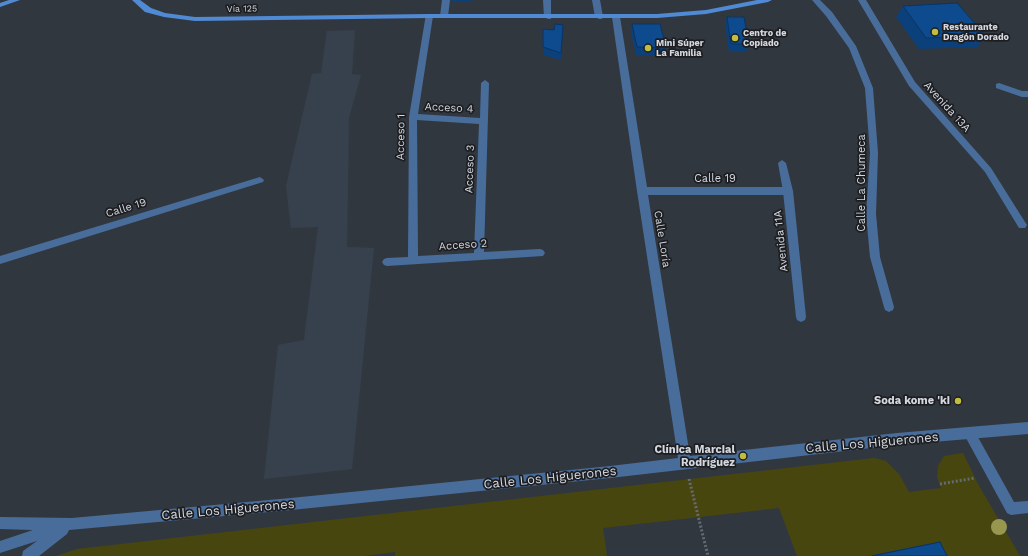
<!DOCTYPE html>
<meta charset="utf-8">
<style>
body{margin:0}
canvas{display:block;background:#31373f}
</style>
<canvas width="1028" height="556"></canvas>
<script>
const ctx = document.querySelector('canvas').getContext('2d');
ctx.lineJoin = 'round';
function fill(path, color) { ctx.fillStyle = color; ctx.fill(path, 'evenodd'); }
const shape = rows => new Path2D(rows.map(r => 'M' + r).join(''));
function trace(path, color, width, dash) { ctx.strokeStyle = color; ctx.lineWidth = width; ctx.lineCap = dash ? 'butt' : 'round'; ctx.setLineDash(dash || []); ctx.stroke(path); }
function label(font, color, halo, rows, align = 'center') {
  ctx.font = font + ' "Work Sans",sans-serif'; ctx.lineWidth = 3.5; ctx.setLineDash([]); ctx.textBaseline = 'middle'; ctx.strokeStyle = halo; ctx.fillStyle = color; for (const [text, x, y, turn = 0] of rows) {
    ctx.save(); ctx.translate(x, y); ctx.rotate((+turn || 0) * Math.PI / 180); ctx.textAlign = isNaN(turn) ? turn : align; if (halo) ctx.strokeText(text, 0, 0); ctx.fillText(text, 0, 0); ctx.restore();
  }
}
fill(shape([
 [355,30,352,74,361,75,349,118,347,247,374,248,352,469,264,479,278,345,304,340,318,227,291,228,286,186,312,74,321,73,327,31]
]), '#37414e');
fill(shape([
 [963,453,978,484,1020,556,797,556,779,508,603,528,607,556,395,556,395,552,364,556,56,556,77,549,874,458,886,461,899,474,909,492,941,488,937,477,938,466,944,456]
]), '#48460f');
trace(shape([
 [689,479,708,556],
 [940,484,975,478]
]), '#656b72', 3, [2, 2]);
fill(shape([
 [442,0,450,0,448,16,444,18,440,16,442,0],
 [543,0,551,0,551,19,548,19,544,17,543,0],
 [592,0,600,0,603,17,602,19,599,19,595,17,592,0],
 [812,0,820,0,832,12,856,46,873,88,878,153,876,214,880,257,894,307,893,310,889,312,885,310,884,307,870,257,866,214,870,153,865,88,849,48,826,16,812,0],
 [858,0,866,0,915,82,991,168,1025,222,1027,225,1025,228,1019,228,985,172,909,86,858,0],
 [782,160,786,163,793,191,806,317,805,320,801,322,797,320,796,317,783,191,778,163,782,160],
 [970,428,974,430,1014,502,1028,501,1028,513,1011,515,1007,513,966,438,964,434,966,430,970,428]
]), '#496d9b');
fill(shape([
 [426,14,432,14,433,16,418,114,480,118,481,83,485,80,489,83,484,252,540,249,543,250,545,253,543,256,387,266,384,265,382,262,384,259,387,258,408,257,409,117,426,14],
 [417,120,479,124,474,253,418,256,417,120],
 [613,15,616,15,620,17,647,187,788,187,793,191,788,195,648,195,690,456,897,433,1028,422,1028,434,897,445,610,478,291,510,69,530,67,534,39,556,22,556,23,551,37,541,0,553,0,541,33,530,0,529,0,517,72,518,291,498,610,466,678,458,637,191,612,17,613,15],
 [999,83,1022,91,1028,91,1028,97,1022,97,996,88,996,84,999,83],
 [260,177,264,180,263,182,0,264,0,256,260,177]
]), '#496d9b');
fill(shape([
 [9,0,20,0,0,7,0,3,9,0],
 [132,0,140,0,151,8,165,13,195,17,429,14,657,14,706,10,757,0,772,0,768,2,706,14,657,18,429,18,195,21,164,17,145,12,132,0]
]), '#508ad4');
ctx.fillStyle = '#97974f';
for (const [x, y] of [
 [999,527]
]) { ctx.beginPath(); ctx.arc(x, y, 8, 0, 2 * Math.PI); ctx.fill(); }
fill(shape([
 [452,0,471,0,471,1,452,1],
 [903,6,986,36,977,47,919,49,896,17],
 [727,17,749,44,746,52,729,51,725,25],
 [632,24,666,48,664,55,636,55,631,32],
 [563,25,561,60,543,55,543,29,554,30],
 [940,542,947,556,868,556,923,545]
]), '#0b407a');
const building = shape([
 [957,3,986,36,926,38,903,6,957,3],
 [727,17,744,17,749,44,731,44,727,17],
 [555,24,563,25,561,53,543,47,543,29,554,30,555,24],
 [632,24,660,24,666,48,637,47,632,24],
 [940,542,947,556,872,556,940,542]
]);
fill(building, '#0d4a8e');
trace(building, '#093463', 1);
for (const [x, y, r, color] of [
 [935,32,4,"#c2bd3f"],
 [735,38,4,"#c2bd3f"],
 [648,48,4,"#c2bd3f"],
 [958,401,4,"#c2bd3f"],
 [743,456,4,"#c2bd3f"]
]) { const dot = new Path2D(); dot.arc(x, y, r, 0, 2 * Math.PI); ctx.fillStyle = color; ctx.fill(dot); trace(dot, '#1c1e22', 1.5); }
label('9px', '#d5d9df', '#1c1e22', [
 ["Vía 125",242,9,-1]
]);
label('bold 9px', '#d5d9df', '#1c1e22', [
 ["Restaurante",943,27],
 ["Dragón Dorado",943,37],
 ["Centro de",743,33],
 ["Copiado",743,43],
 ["Mini Súper",656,43],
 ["La Familia",656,53]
], 'left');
label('11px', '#d5d9df', '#1c1e22', [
 ["Avenida 13A",947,107,48],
 ["Acceso 4",449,108,3],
 ["Acceso 1",401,137,-89],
 ["Acceso 3",470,169,-88],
 ["Calle 19",715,179],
 ["Calle La Chumeca",862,183,-90],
 ["Calle 19",126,208,-17],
 ["Calle Loría",662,239,81],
 ["Avenida 11A",781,241,-96],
 ["Acceso 2",463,245,-4]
]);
label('bold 11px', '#d5d9df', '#1c1e22', [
 ["Soda kome 'ki",950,401],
 ["Clínica Marcial",735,450],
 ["Rodríguez",735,463]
], 'right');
label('13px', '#d5d9df', '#1c1e22', [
 ["Calle Los Higuerones",872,443,-5],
 ["Calle Los Higuerones",550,478,-6],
 ["Calle Los Higuerones",228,510,-5]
]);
</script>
